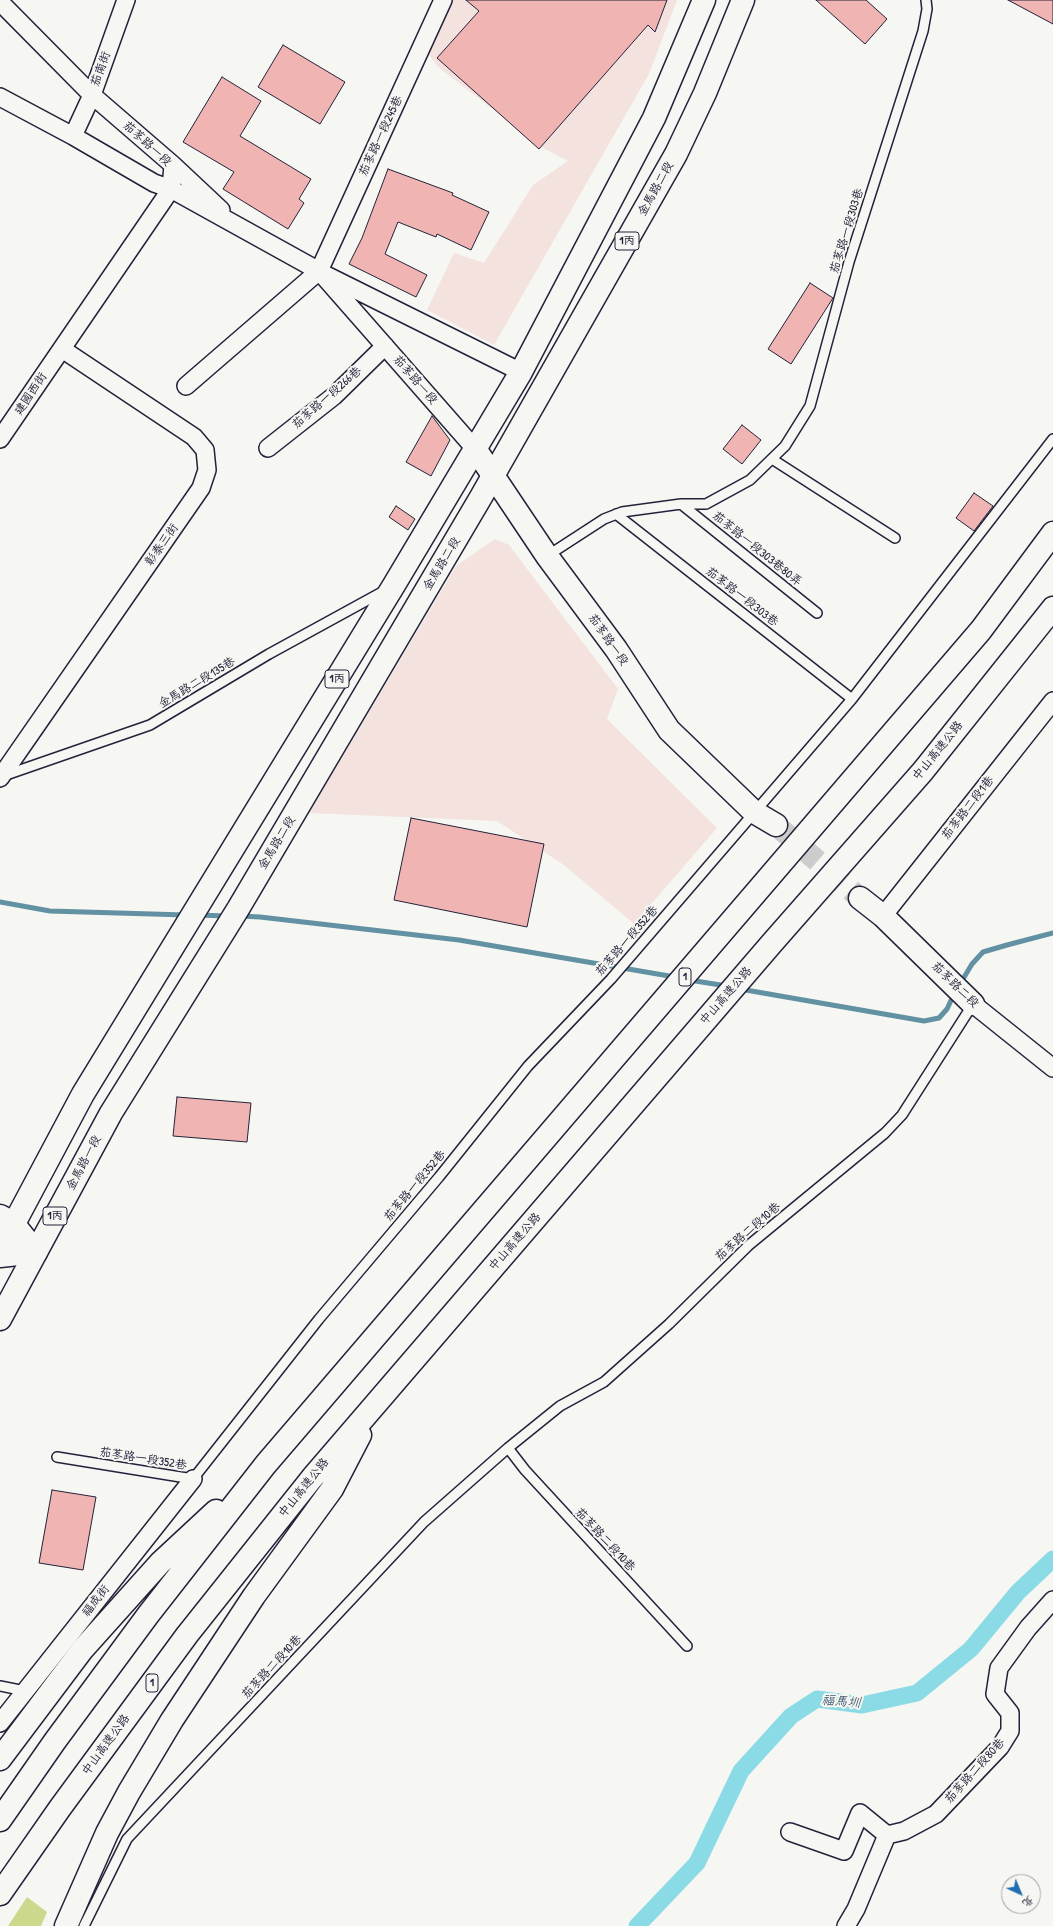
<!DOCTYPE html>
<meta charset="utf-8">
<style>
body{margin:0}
#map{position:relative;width:1053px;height:1926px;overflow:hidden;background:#f6f6f2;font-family:"Patrick Hand","LXGW WenKai TC",sans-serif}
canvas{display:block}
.north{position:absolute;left:1001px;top:1874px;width:40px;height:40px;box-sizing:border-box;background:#f6f6f2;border:1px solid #a1a1a9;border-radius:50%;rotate:136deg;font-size:11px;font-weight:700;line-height:16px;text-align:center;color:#22223b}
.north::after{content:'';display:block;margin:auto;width:14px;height:18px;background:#1f6fb2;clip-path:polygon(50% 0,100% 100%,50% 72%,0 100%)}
</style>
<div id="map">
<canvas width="1053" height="1926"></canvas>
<div class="north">北</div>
</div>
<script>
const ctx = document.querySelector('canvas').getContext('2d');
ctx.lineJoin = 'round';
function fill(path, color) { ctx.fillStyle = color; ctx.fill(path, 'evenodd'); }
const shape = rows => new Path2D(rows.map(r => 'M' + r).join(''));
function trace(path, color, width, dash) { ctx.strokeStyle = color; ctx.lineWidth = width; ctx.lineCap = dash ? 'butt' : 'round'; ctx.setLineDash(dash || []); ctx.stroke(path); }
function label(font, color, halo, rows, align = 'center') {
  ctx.font = font + ' "Patrick Hand","LXGW WenKai TC",sans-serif'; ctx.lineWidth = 4; ctx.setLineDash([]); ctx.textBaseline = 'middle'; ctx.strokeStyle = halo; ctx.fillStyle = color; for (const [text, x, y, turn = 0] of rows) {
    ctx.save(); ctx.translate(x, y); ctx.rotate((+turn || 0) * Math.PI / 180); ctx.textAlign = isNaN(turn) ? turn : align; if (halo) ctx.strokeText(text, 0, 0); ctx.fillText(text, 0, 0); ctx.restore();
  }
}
fill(shape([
 [439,0,677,0,649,74,494,345,427,310,454,253,484,263,533,185,568,161,543,148,438,67,421,44],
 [495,539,509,545,618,689,607,719,717,828,634,924,564,865,497,821,309,813,456,566]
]), '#f4e2df');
fill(shape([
 [27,1897,47,1912,41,1926,8,1926]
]), '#ccd98d');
trace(shape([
 [0,902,50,911,186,915],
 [198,915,226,916],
 [240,916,260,917,459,940,675,977],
 [689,980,727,986],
 [960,984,972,964,983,952,1007,945,1053,933],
 [740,989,924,1021,939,1018,947,1009,954,994]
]), '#6191a2', 5);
trace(shape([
 [637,1926,697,1863,741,1771,791,1716,817,1699,862,1705,917,1693,971,1649,1018,1592,1053,1559]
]), '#8bdbe7', 17);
const building = shape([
 [466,0,667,0,655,32,648,25,539,149,437,58,479,11,466,0],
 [816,0,866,0,887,19,865,44,816,0],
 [1008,0,1053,0,1053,24,1008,0],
 [283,45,345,82,320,124,258,87,283,45],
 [222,77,261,101,240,136,311,179,299,199,304,203,288,229,223,189,234,172,183,142,222,77],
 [388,169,453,193,452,195,489,212,471,250,437,234,436,237,398,222,385,254,427,275,416,297,349,264,362,238,388,169],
 [810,283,833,298,791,364,768,349,810,283],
 [432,416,450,440,431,476,406,462,432,416],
 [742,425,761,440,742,464,723,449,742,425],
 [974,493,993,506,974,531,956,518,974,493],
 [396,506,415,519,408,530,389,517,396,506],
 [411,818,544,844,527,927,394,900,411,818],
 [177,1097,251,1103,247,1142,173,1136,177,1097],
 [52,1490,96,1497,83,1570,39,1563,52,1490]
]);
fill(building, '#f0b4b3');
trace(building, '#22223b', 1);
trace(shape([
 [776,825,860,898]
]), '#cccccd', 22, [22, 11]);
const lane = shape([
 [772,459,895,538],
 [681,504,817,613],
 [616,514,852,699],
 [547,556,604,519,622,512,681,504,706,504,750,480,785,446,810,406,849,262,923,31,927,9,926,0],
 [3,776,150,725,269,654,384,591],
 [508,1448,525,1470,687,1646],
 [57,1457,193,1479,319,1319,439,1177,528,1066,611,979,852,699,1053,439],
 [0,1686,25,1691],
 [84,1926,127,1839,424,1522,508,1448,560,1406,604,1382,669,1324,749,1245,885,1133,902,1115,973,1004]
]);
const street = shape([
 [0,2,92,95,173,165,171,189,319,271,476,450],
 [0,97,73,136,154,183,171,189,0,439],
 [73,136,92,95,126,0],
 [173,165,221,210],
 [326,275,521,372],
 [186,386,319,271,443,0],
 [268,448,334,396,385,346],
 [0,778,201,488,207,470,205,450,194,437,62,349],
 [883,916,1053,701],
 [973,1004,1053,1068],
 [0,1723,193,1479],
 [790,1832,844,1851,860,1813,887,1835,904,1831,936,1814,1000,1747,1010,1731,1010,1713,995,1694,999,1668,1028,1628,1053,1600],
 [846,1926,856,1909,887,1835]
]);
const secondary = shape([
 [476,450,547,556,616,649,669,730,754,812,776,825],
 [860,898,883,916,973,1004],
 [0,1216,13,1223,36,1252],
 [0,1256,36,1252]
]);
const primary = shape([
 [0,1250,83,1094,394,585,521,372,654,118,704,0],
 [0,1319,111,1113,238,909,481,497,676,154,705,93,743,0]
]);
const highway = shape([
 [0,1759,82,1650,160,1563,216,1511],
 [0,1820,55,1741,148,1615,266,1464,981,630,1053,533],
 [0,1894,60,1808,187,1635,312,1478,772,943,923,771,1053,608],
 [66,1926,107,1833,129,1792,172,1720,254,1596,332,1489,360,1435]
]);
trace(lane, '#22223b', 12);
trace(street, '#22223b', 20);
trace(secondary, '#22223b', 25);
trace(primary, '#22223b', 25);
trace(highway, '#22223b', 25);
trace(lane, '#f6f6f2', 9);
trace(street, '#f6f6f2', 17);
trace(secondary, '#f6f6f2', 22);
trace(primary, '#f6f6f2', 22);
trace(highway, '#f6f6f2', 22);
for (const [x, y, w] of [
 [627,241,24],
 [337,679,24],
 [685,977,12],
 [55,1216,24],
 [152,1683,12]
]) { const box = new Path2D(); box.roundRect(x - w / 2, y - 9, w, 18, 3); ctx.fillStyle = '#f6f6f2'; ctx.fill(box); trace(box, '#22223b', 1); }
label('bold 11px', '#22223b', null, [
 ["1丙",627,241],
 ["1丙",337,679],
 ["1",685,977],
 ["1丙",55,1216],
 ["1",152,1683]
]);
label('12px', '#22223b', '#f6f6f2', [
 ["茄南街",101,69,-70],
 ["茄苳路一段245巷",381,136,-65],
 ["茄苳路一段",147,144,42],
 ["金馬路二段",656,189,-61],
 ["茄苳路一段303巷",847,231,-73],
 ["茄苳路一段",415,380,49],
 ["建國西街",31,394,-56],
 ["茄苳路一段266巷",327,398,-41],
 ["彰泰三街",162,545,-55],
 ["茄苳路一段303巷80弄",757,549,39],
 ["金馬路二段",442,564,-59],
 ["茄苳路一段303巷",742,597,38],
 ["茄苳路一段",608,640,55],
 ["金馬路二段135巷",197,683,-31],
 ["中山高速公路",938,751,-51],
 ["茄苳路二段1巷",968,808,-52],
 ["金馬路二段",277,843,-59],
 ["茄苳路一段352巷",627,941,-49],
 ["茄苳路二段",955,985,44],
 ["中山高速公路",726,996,-49],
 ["金馬路一段",84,1163,-62],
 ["茄苳路一段352巷",415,1186,-50],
 ["茄苳路二段10巷",748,1232,-41],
 ["中山高速公路",515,1242,-49],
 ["茄苳路一段352巷",143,1459,9],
 ["中山高速公路",304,1488,-51],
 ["茄苳路二段10巷",605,1540,47],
 ["福成街",96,1601,-52],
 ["茄苳路二段10巷",272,1667,-47],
 ["中山高速公路",106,1745,-54],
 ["茄苳路二段80巷",975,1771,-48]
]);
label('italic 13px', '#425a6f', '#f6f6f2', [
 ["福馬圳",841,1702,4]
]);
</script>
